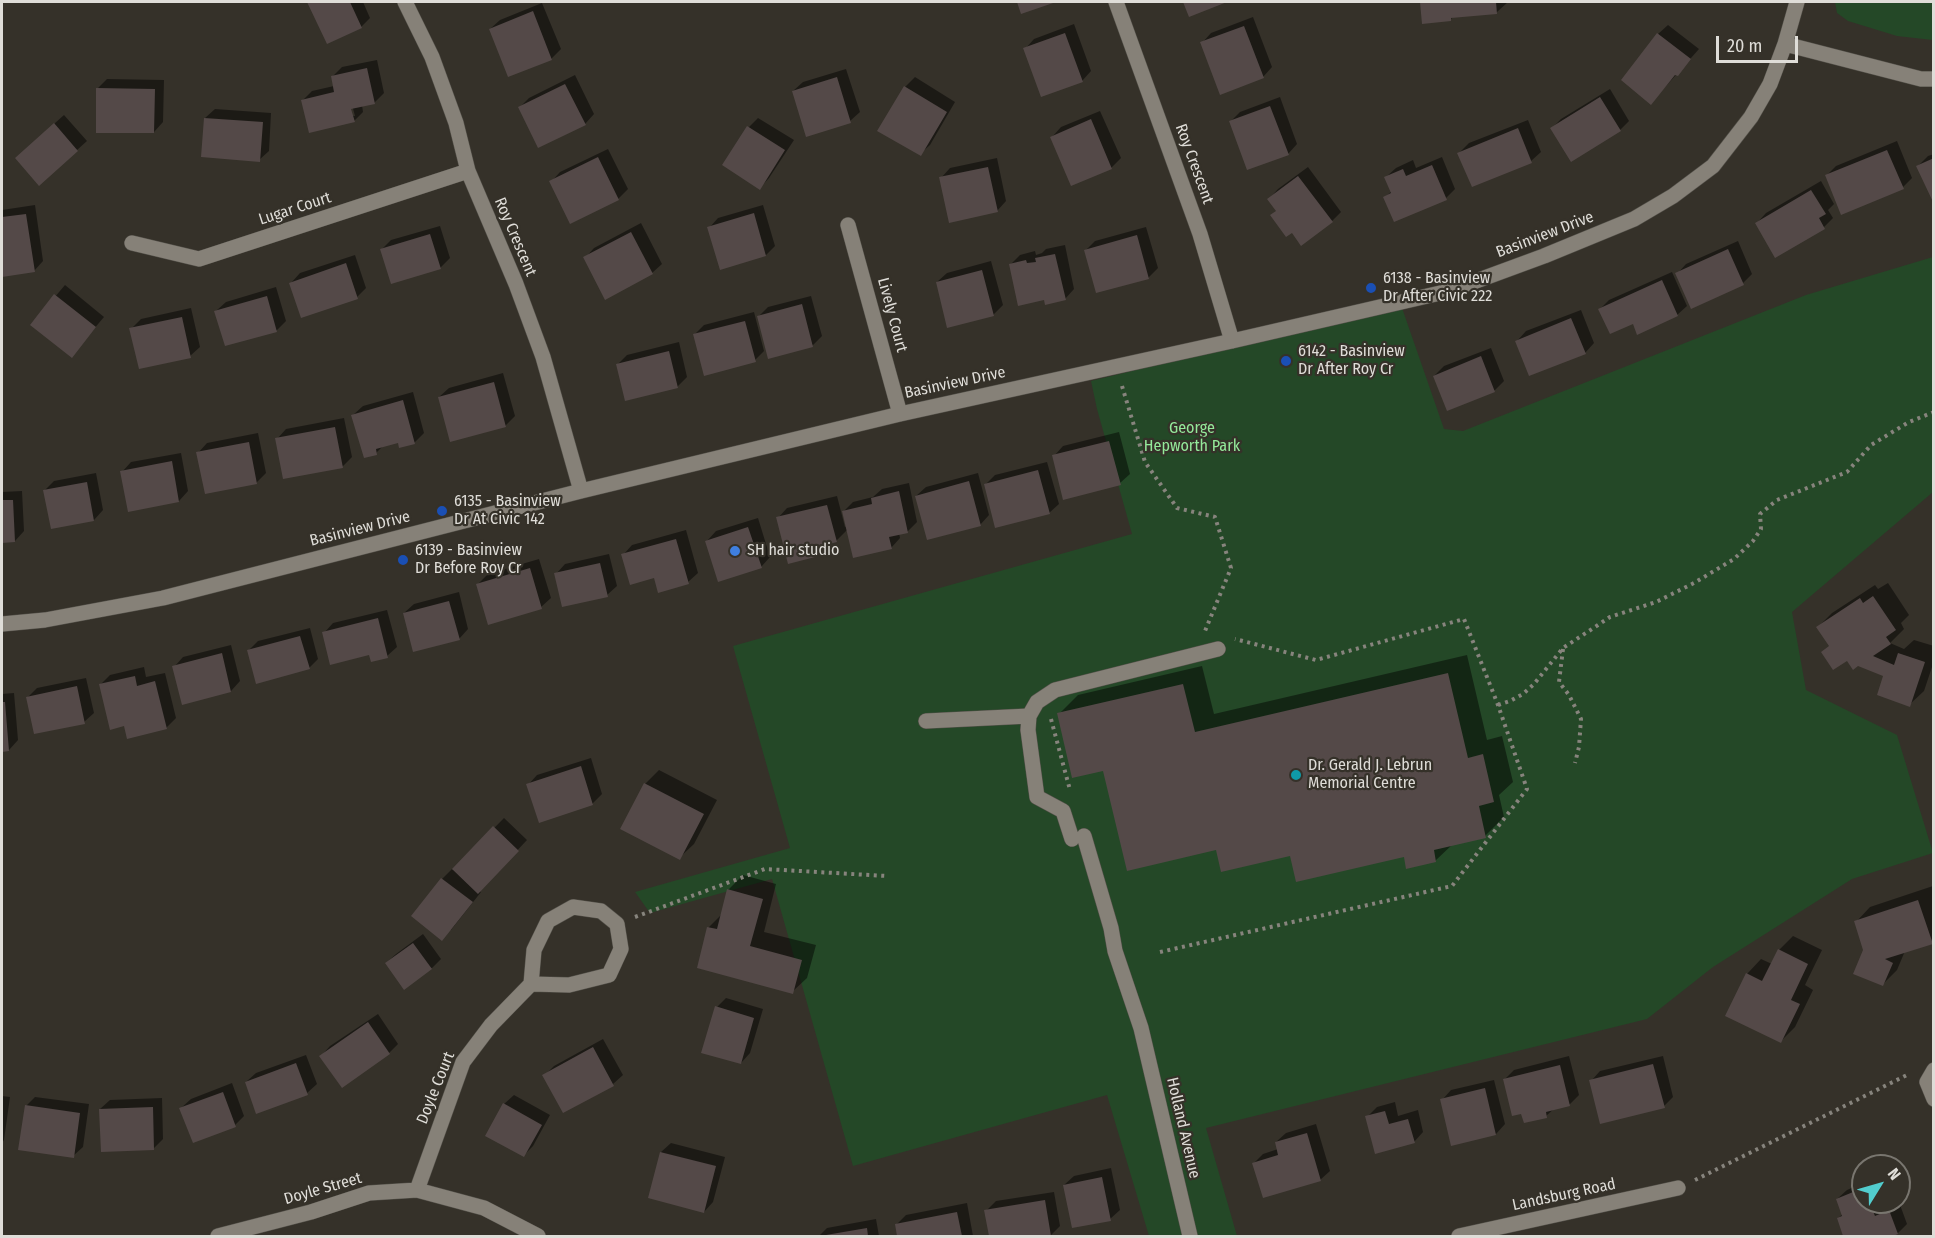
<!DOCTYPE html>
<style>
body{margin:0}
#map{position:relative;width:1935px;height:1238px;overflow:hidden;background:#353129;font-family:"Fira Sans Condensed",sans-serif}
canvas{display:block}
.frame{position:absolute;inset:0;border:3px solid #dfddd8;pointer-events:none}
.north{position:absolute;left:1851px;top:1154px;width:60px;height:60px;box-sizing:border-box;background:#353129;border:2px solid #79766f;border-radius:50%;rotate:53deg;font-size:16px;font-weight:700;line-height:24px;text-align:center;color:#dfddd8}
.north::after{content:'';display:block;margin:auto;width:21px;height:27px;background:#52cdce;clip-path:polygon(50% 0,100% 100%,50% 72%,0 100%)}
.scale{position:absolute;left:1716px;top:36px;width:82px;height:27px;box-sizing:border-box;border:3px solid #dfddd8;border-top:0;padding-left:8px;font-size:18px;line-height:21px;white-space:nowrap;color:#dfddd8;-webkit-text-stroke:4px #353129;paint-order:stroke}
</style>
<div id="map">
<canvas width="1935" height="1238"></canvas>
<div class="frame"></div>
<div class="north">N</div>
<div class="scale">20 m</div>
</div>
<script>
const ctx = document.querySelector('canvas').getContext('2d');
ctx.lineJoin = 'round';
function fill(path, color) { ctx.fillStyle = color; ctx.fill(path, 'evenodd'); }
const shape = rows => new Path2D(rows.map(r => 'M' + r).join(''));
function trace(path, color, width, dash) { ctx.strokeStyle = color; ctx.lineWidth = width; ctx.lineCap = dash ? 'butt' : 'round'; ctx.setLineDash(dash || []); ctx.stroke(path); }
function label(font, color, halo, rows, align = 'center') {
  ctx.font = font + ' "Fira Sans Condensed",sans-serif'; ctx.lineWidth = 4.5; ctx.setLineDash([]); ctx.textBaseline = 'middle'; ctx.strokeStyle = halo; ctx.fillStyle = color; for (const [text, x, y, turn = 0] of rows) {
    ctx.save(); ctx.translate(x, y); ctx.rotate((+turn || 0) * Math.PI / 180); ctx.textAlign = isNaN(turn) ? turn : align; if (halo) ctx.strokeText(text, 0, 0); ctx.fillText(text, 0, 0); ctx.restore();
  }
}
fill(shape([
 [1835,2,1933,2,1933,40,1897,36,1848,21,1837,13],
 [1933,257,1933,492,1792,612,1806,690,1897,735,1933,853,1852,879,1713,967,1647,1019,1206,1128,1237,1236,1149,1236,1107,1095,853,1166,772,879,650,913,635,892,790,848,733,646,1132,534,1097,409,1091,381,1401,305,1444,429,1463,431,1806,295]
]), '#244827');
fill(shape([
 [309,2,363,2,370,18,361,27,327,42],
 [1185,2,1223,2,1190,15],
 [1422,2,1508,2,1497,12,1453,17,1450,20,1424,22],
 [542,3,561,49,551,59,490,29,500,20],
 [1253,17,1272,67,1263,77,1202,43,1211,33],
 [1074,24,1091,71,1082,81,1025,49,1034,39],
 [1668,25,1699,49,1651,103,1658,34],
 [377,60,384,93,374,103,362,105,363,112,354,121,303,100,312,91,334,86,332,77,342,67],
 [351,101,355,116,352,116,348,102],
 [846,69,860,112,850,121,793,91,803,82],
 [575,75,594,114,585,124,520,107,529,98],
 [915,77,955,102,930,145,920,154,905,87],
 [107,79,164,80,163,122,154,132,98,88],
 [1610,89,1629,121,1620,130,1552,128,1561,119],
 [1280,97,1297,144,1288,154,1231,121,1240,112],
 [215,109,271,113,269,151,259,160,205,118],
 [1100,111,1121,158,1111,168,1052,137,1061,127],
 [64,115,87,141,77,150,26,149],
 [758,118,794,140,769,178,760,188,749,127],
 [1528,120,1541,152,1531,161,1472,185,1459,153,1469,143],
 [1897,141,1912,178,1903,187,1827,175,1836,166],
 [608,149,628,189,618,199,551,182,560,172],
 [1934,154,1934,201,1918,166,1928,156],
 [1442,157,1455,189,1446,198,1385,197,1392,191,1386,177,1396,168,1413,160,1416,168],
 [997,158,1006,201,997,211,941,178,950,168],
 [1308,167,1341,212,1332,221,1277,210,1269,199,1278,189],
 [1821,181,1834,204,1828,210,1833,218,1824,227,1757,223,1766,213],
 [35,205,43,261,34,271,2,275,2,210],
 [763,205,775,246,766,255,709,228,718,218],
 [641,223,662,264,652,273,585,258,594,248],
 [440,226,450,258,440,268,381,250,391,240],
 [1146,227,1158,268,1148,278,1086,250,1095,241],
 [1738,241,1752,274,1743,283,1677,274,1686,264],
 [1065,245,1074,289,1065,299,1011,264,1020,255,1035,251,1036,255,1042,253,1046,249],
 [355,255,366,288,357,297,291,283,300,273],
 [991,261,1003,305,993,315,937,282,947,273],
 [1672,272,1687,306,1677,315,1600,309,1609,300],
 [65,285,104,317,71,356,32,324],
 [276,287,286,321,277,330,226,345,216,311,226,302],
 [811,296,822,336,813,345,758,317,768,307],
 [191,308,200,347,190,356,131,329,141,319],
 [1581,310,1594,343,1585,353,1517,341,1526,331],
 [754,312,764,351,755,360,694,335,704,325],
 [679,342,687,377,677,387,618,364,627,355],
 [1491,348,1504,381,1495,390,1448,409,1434,376,1444,366],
 [503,373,515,416,505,426,439,397,449,388],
 [413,392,424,433,415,442,400,446,399,441,384,445,376,453,353,415,363,406],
 [344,418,352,457,343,466,277,439,286,429],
 [1119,432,1130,474,1120,483,1054,456,1063,446],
 [258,433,266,473,256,483,198,453,207,443],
 [181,453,188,491,179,501,122,472,131,462],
 [1047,462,1059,504,1049,513,985,485,995,475],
 [96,473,103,510,94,520,44,491,54,481],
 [978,473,989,515,980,525,916,496,926,487],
 [909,483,917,522,908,531,899,533,900,538,891,548,848,529,836,541,827,543,828,545,818,555,778,518,787,508,837,496,845,527,847,526,844,511,853,502,873,497,882,489],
 [22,491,24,531,15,541,2,542,2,492],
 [758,518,770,557,761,567,707,541,716,531],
 [686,530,698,573,688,582,655,576,623,555,632,545],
 [609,554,617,586,607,595,556,574,565,564],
 [539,559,551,598,541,607,478,584,488,574],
 [1888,583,1909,615,1901,623,1904,629,1890,643,1904,649,1914,640,1934,646,1934,661,1924,691,1909,705,1885,675,1847,659,1830,645,1818,627,1832,613,1875,585,1878,589],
 [459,592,468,629,459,639,404,613,414,604],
 [387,610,397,647,387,656,370,654,324,633,333,623],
 [310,628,318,659,309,668,248,651,258,641],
 [231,645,240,681,231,691,174,667,183,657],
 [1467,655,1487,740,1502,736,1513,782,1499,795,1504,817,1485,836,1453,844,1435,861,1405,855,1291,854,1217,849,1104,769,1059,714,1078,695,1202,666,1214,714],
 [144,667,146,677,165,673,176,718,166,728,125,725,101,684,110,675],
 [86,678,94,713,84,722,28,697,37,688],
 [14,693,18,740,9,750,2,751,2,694],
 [591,758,602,794,592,804,528,785,537,775],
 [659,770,717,800,694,844,679,858,645,784],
 [504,818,527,840,479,891,481,892,451,930,413,915,442,879,452,869,453,870],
 [743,875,776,884,764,932,816,945,807,978,792,992,698,967,709,927,722,914,728,890],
 [1933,886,1934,941,1905,951,1897,970,1882,985,1865,950,1856,922,1870,907],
 [423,934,441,959,432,968,386,963,396,954],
 [1793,936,1822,950,1805,985,1813,990,1795,1027,1780,1042,1747,974,1761,959,1772,964,1779,950],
 [726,998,763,1009,750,1053,741,1063,717,1007],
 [378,1014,398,1044,389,1053,321,1056,330,1046],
 [603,1039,623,1075,613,1084,564,1111,544,1076,554,1066],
 [306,1055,317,1084,307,1093,246,1082,256,1073],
 [1569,1056,1579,1095,1570,1104,1555,1108,1546,1116,1505,1079,1514,1070],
 [1663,1056,1673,1097,1664,1106,1591,1081,1600,1071],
 [1494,1080,1505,1124,1496,1134,1442,1100,1451,1090],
 [232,1083,244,1116,235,1125,181,1108,191,1099],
 [514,1095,550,1115,533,1146,524,1155,504,1104],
 [2,1096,10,1097,4,1140,2,1143],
 [35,1097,89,1104,83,1147,73,1156,26,1106],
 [162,1098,163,1139,154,1148,100,1109,110,1100],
 [1395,1102,1398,1116,1418,1110,1423,1132,1414,1142,1367,1117,1377,1107],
 [1316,1124,1330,1171,1320,1180,1254,1163,1263,1154,1278,1149,1276,1142,1286,1133],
 [671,1143,725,1157,713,1202,704,1212,661,1152],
 [1111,1168,1120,1210,1110,1219,1064,1185,1074,1176],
 [1863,1183,1863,1202,1882,1202,1884,1207,1899,1202,1907,1224,1898,1233,1889,1236,1845,1236,1838,1218,1843,1214,1837,1199,1847,1190],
 [1054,1192,1060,1226,1050,1236,990,1236,986,1211,996,1201],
 [967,1203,973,1236,899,1236,896,1225,906,1215],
 [876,1219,879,1236,819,1236,827,1228]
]), '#0007');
fill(shape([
 [307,2,350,2,362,28,327,44],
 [1017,2,1056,2,1021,14],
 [1183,2,1227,2,1189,17],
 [1420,2,1496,2,1497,14,1451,18,1451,21,1422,24],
 [533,11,552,60,508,77,489,29],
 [1244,26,1264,78,1220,95,1200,42],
 [1065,33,1083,82,1041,97,1023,48],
 [1657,33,1691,59,1678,76,1675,75,1651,105,1621,80],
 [367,68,375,104,351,109,355,122,309,133,301,100,334,92,331,76],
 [837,77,851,123,806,137,792,91],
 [565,84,586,125,538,148,518,107],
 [904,86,947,112,921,156,877,131],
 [96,88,155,89,154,133,96,133],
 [1600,97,1621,131,1571,162,1550,128],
 [1270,106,1289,155,1247,170,1229,121],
 [204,118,263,122,260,162,201,157],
 [1091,119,1112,169,1071,186,1050,137],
 [54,123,78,151,39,186,15,158],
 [747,126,785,150,760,190,722,165],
 [1518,128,1532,163,1472,187,1457,153],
 [1887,150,1904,189,1841,215,1825,175],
 [598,157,619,200,570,224,549,181],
 [1934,158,1934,204,1916,166],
 [1432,165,1447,200,1394,222,1383,197,1391,193,1384,177,1403,169,1406,176],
 [988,167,998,212,949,223,939,177],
 [1298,176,1333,222,1301,246,1292,233,1286,237,1270,215,1276,211,1267,199],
 [1811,190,1826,214,1819,218,1825,229,1775,258,1755,223],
 [754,213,766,256,720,270,707,227],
 [26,214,35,272,2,277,2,217],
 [631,232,653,274,605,300,583,257],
 [430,234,441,269,391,284,380,249],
 [1137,235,1149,279,1096,293,1084,250],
 [1728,249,1744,285,1691,309,1675,273],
 [1055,254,1066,300,1045,305,1044,300,1018,306,1009,264,1026,260,1027,263,1036,262,1035,258],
 [346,263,358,299,301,318,289,283],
 [982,270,994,316,947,328,936,282],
 [1662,280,1678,316,1637,335,1633,324,1610,334,1598,309],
 [54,294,96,327,72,358,30,325],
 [267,296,277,332,225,346,214,311],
 [802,304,813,347,768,359,757,316],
 [182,317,191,358,139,369,129,328],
 [1571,318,1586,354,1529,376,1515,341],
 [745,321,756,362,704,376,693,334],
 [669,351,678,388,625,401,616,364],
 [1481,356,1495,392,1447,411,1433,376],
 [494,382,506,427,450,442,438,397],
 [403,400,415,444,399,448,398,443,376,449,377,455,364,458,351,415],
 [335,427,343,468,283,479,275,438],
 [1109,441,1121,485,1063,500,1052,455],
 [249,442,257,484,205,494,196,452],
 [172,461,179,502,128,512,120,471],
 [1038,470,1050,514,995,528,984,484],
 [969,481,981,526,927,540,915,496],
 [87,482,94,521,51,529,43,490],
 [899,491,908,533,889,537,892,549,853,558,842,511,872,504,871,498],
 [2,500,13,500,15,542,2,543],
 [827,505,837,542,817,547,819,556,788,564,776,517],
 [748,527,762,568,718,582,705,541],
 [676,539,689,584,658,593,654,578,630,585,621,554],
 [600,563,608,597,562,607,554,573],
 [530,568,542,609,488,625,476,584],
 [1873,596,1896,630,1886,637,1891,644,1873,656,1894,665,1898,653,1925,662,1910,707,1877,695,1883,676,1858,666,1853,670,1847,661,1833,670,1821,652,1829,646,1816,627,1860,598,1863,603],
 [449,601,460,640,413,652,403,613],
 [378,618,388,658,371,662,369,655,330,665,322,632],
 [300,636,310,669,256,684,247,650],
 [222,653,231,692,182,705,172,666],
 [1448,673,1468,758,1483,754,1494,802,1479,806,1486,838,1434,850,1436,862,1406,869,1404,857,1296,882,1290,856,1221,872,1216,850,1127,871,1103,771,1072,778,1057,713,1183,684,1195,732],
 [135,676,137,686,155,681,167,729,127,739,124,726,110,730,99,684],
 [77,686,85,724,34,734,26,697],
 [2,702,5,702,9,751,2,752],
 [581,766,593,805,539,823,526,784],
 [644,783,704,814,680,860,620,829],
 [493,826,519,851,478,894,452,869],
 [441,878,473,902,442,941,411,916],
 [727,889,763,899,750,946,802,960,793,994,697,968,707,927,717,929],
 [1918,900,1933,944,1885,959,1893,963,1883,986,1853,974,1863,950,1854,921],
 [413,943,432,969,404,990,385,963],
 [1778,949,1808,964,1791,1000,1800,1004,1781,1043,1725,1016,1746,973,1762,981],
 [715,1006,754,1018,741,1064,701,1053],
 [368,1022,390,1054,342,1088,319,1056],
 [593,1047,614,1086,563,1113,542,1075],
 [296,1063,308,1095,256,1114,245,1082],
 [1653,1064,1665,1108,1600,1124,1589,1080],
 [1560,1065,1570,1106,1546,1112,1547,1118,1524,1123,1521,1114,1512,1116,1503,1079],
 [1485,1088,1496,1135,1451,1146,1440,1099],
 [223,1092,236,1127,193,1143,179,1108],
 [503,1103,542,1125,524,1157,485,1136],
 [25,1105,80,1113,74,1158,18,1150],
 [153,1107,154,1150,101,1152,99,1109],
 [1385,1111,1389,1124,1408,1119,1415,1143,1375,1154,1365,1116],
 [1307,1133,1321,1181,1263,1198,1252,1163,1278,1155,1275,1142],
 [660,1152,716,1166,704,1213,648,1198],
 [1102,1177,1111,1221,1072,1228,1063,1185],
 [1863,1188,1863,1202,1869,1202,1875,1216,1889,1210,1898,1234,1893,1236,1843,1236,1837,1218,1842,1216,1836,1199],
 [1045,1200,1051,1236,989,1236,984,1210],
 [957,1212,962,1236,897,1236,895,1224],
 [867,1228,868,1236,827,1236,826,1235]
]), '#544948');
const minor = shape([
 [405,2,432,57,456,123,468,171,516,284,543,357,581,491],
 [1116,2,1200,234,1232,341],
 [1785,44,1921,79,1934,79],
 [848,225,900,414],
 [132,243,199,259,468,171],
 [2,624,45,620,163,598,581,491,900,414,1232,341,1449,291,1544,256,1634,219,1673,196,1713,166,1751,117,1770,84,1785,44,1797,2],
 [926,721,1029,716],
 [1084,836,1111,928,1115,951,1141,1028,1190,1236],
 [1072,839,1063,811,1037,797,1028,730,1029,716,1037,702,1055,690,1218,649],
 [1934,1070,1927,1082,1934,1099],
 [417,1190,463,1062,491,1025,531,984,569,985,609,975,621,949,617,924,601,911,573,907,548,921,534,950,531,984],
 [218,1236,311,1212,369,1193,417,1190,484,1208,538,1236],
 [1459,1236,1678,1188]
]);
trace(minor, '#535049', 16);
trace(shape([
 [1122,386,1145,462,1177,508,1215,517,1231,568,1205,631],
 [1563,649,1559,682,1569,695,1581,719,1579,747,1575,763],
 [1498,705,1510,701,1523,694,1534,684,1563,648,1598,625,1610,617,1656,602,1694,583,1734,559,1753,541,1761,529,1760,514,1777,500,1847,472,1871,445,1909,422,1934,412],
 [1051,719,1070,790],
 [635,917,765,869,887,876],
 [1160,952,1452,886,1527,789,1498,705,1464,619,1316,660,1235,639],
 [1695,1180,1909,1074]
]), '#87847d', 4, [3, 4.5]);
trace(minor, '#868178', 15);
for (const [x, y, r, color] of [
 [1371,288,6,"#1a4fb4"],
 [1286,361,6,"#1a4fb4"],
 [442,511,6,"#1a4fb4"],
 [735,551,6,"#3f7fe0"],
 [403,560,6,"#1a4fb4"],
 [1296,775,6,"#0f9aa8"]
]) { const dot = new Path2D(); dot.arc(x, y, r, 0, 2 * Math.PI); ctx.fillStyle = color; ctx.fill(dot); trace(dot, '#353129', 2); }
label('16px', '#dfddd8', '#353129', [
 ["Roy Crescent",1194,164,70],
 ["Lugar Court",295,209,-18],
 ["Basinview Drive",1545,235,-21],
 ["Roy Crescent",515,237,67],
 ["Lively Court",892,315,75],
 ["Basinview Drive",955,383,-12],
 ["Basinview Drive",360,529,-14],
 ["Doyle Court",436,1088,-68],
 ["Holland Avenue",1183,1128,77],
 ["Doyle Street",323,1189,-16],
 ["Landsburg Road",1564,1195,-12]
]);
label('16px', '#dfddd8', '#353129', [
 ["6138 - Basinview",1383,279],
 ["Dr After Civic 222",1383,297],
 ["6142 - Basinview",1298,352],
 ["Dr After Roy Cr",1298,370],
 ["6135 - Basinview",454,502],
 ["Dr At Civic 142",454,520],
 ["6139 - Basinview",415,551],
 ["Dr Before Roy Cr",415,569],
 ["SH hair studio",747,551],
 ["Dr. Gerald J. Lebrun",1308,766],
 ["Memorial Centre",1308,784]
], 'left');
label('16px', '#94e99a', '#353129', [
 ["George",1192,429],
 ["Hepworth Park",1192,447]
]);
</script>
